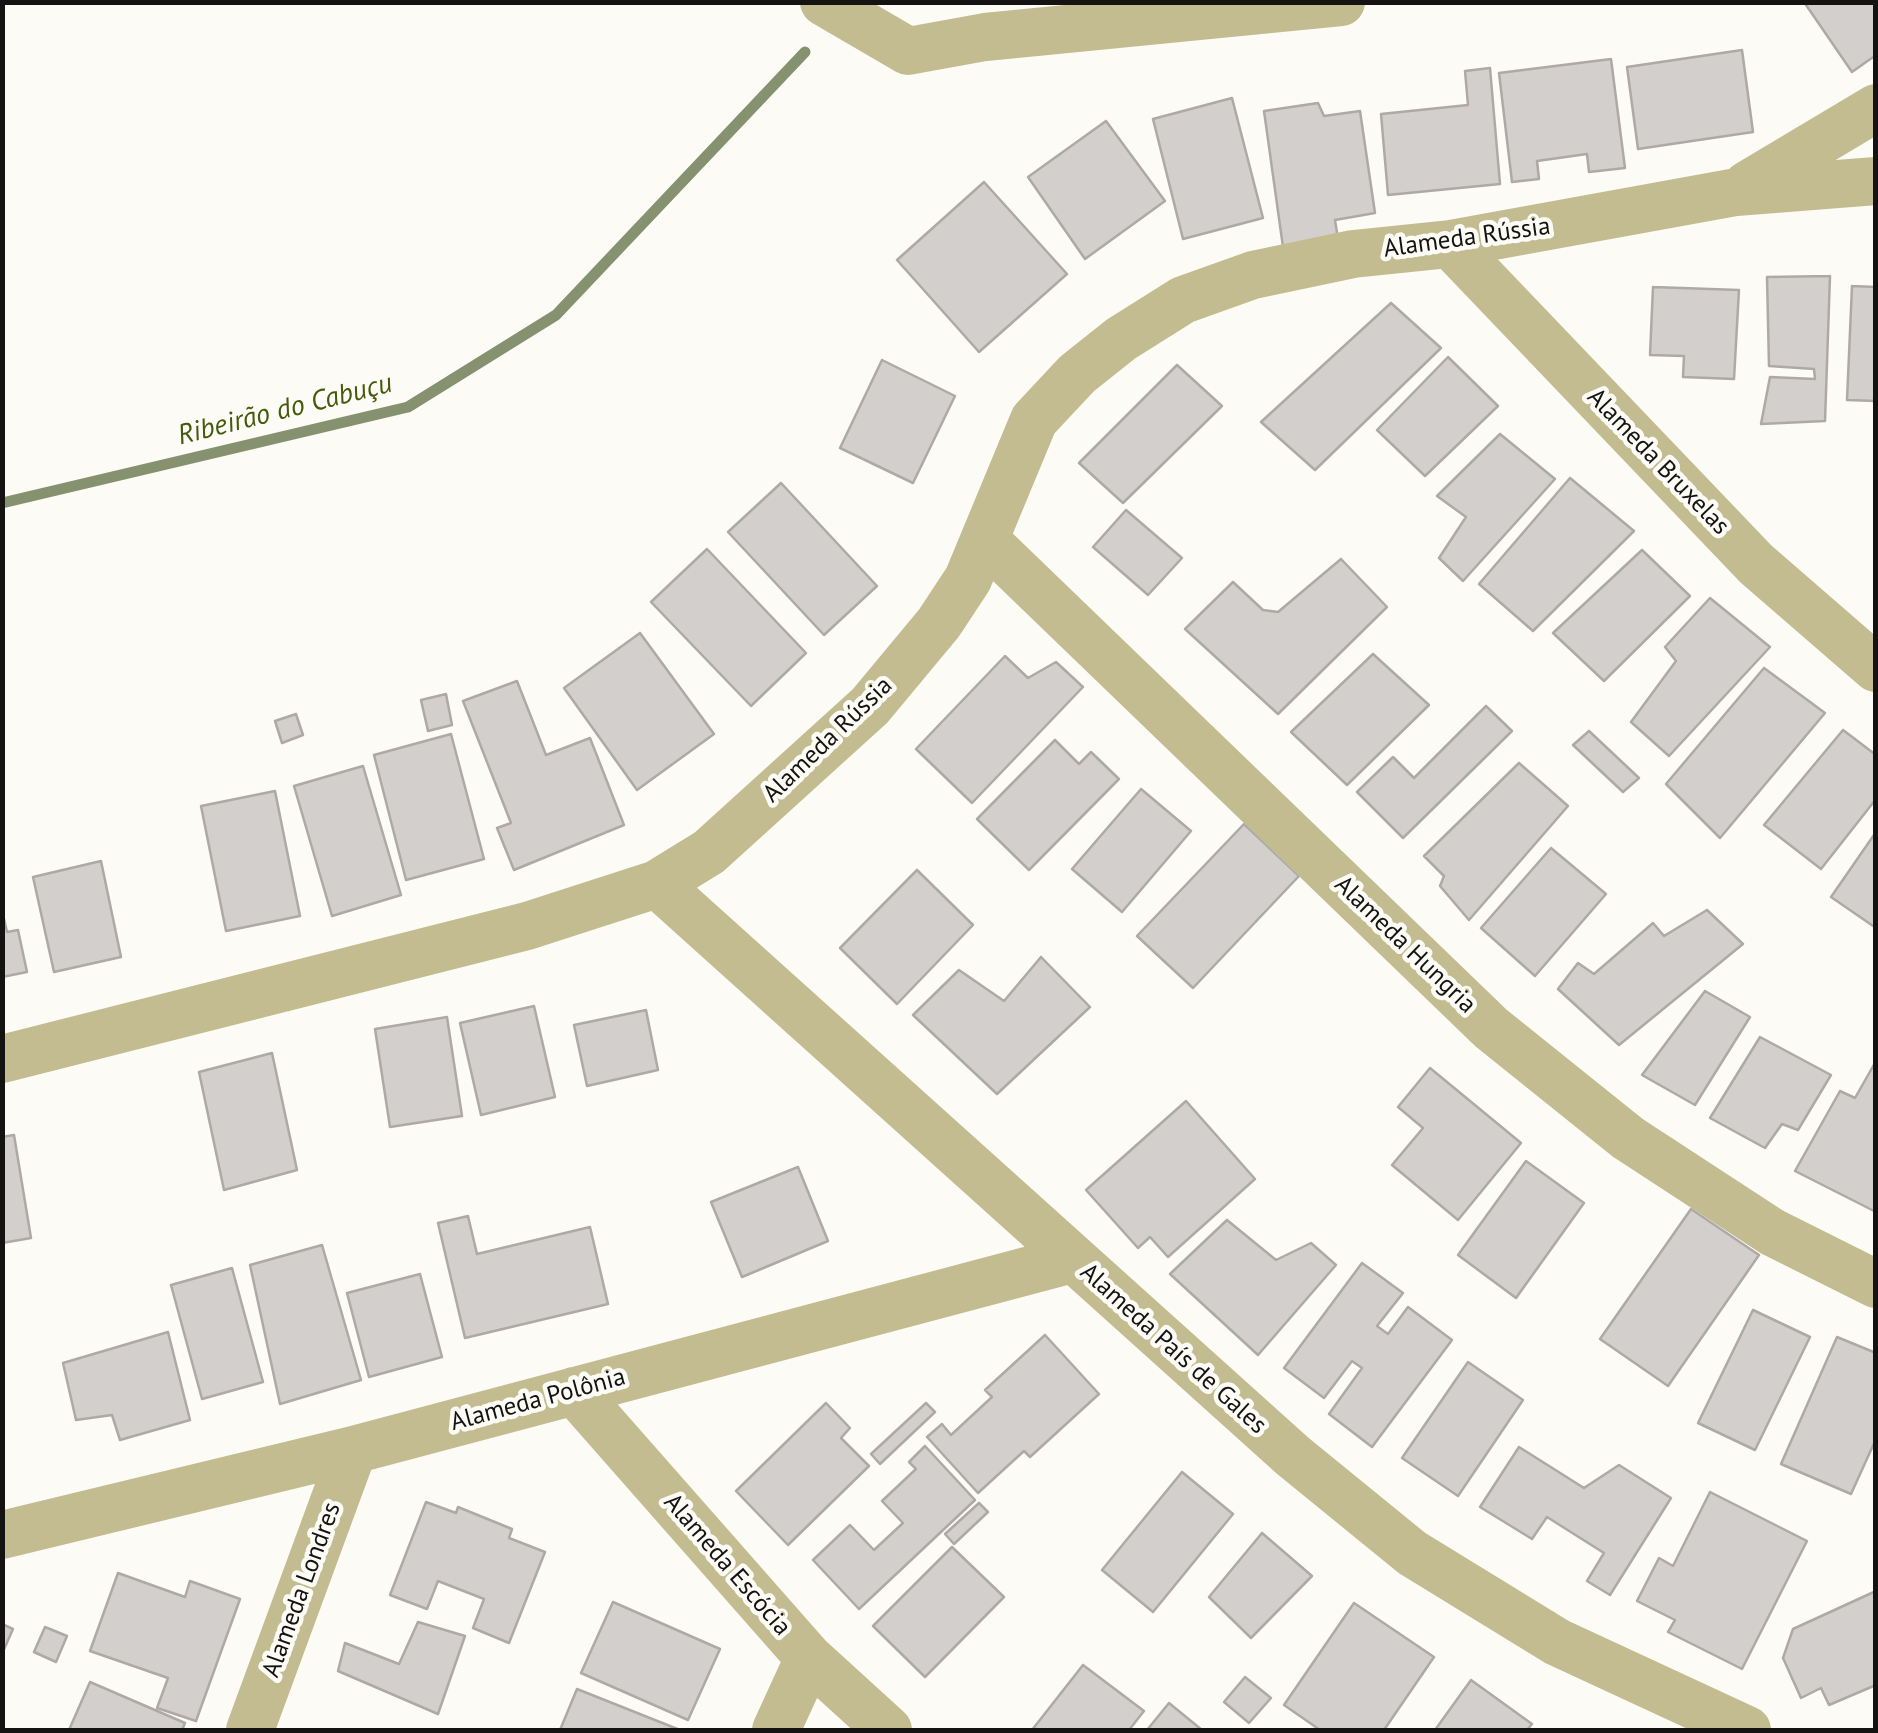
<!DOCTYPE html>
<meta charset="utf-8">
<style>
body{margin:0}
#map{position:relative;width:1878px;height:1733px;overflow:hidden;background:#fdfbf6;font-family:"PT Sans",sans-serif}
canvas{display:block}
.frame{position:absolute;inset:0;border:5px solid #141312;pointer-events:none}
</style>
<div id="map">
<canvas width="1878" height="1733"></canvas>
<div class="frame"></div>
</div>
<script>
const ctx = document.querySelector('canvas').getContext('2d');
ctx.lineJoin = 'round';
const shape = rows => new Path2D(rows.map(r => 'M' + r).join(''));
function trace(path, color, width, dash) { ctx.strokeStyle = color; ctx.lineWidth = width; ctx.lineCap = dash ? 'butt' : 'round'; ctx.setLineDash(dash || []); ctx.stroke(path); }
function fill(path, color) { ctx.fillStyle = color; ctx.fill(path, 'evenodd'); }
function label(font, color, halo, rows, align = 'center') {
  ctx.font = font + ' "PT Sans",sans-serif'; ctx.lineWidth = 9; ctx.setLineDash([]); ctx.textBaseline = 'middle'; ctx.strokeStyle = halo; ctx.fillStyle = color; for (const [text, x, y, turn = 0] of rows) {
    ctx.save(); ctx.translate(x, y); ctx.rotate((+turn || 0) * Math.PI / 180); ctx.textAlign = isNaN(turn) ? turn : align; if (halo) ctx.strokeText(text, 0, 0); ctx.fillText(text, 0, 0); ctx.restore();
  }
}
trace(shape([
 [2,503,408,407,556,315,805,52]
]), '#86926f', 11);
const building = shape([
 [1804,2,1876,2,1876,55,1852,72,1804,2],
 [1742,50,1753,132,1638,149,1627,67,1742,50],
 [1611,59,1625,168,1589,172,1587,154,1537,161,1539,179,1512,182,1499,73,1611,59],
 [1490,68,1500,184,1388,195,1381,114,1468,105,1465,71,1490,68],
 [1232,98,1263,218,1183,239,1153,119,1232,98],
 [1318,103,1324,116,1360,111,1375,213,1335,220,1338,239,1283,247,1264,111,1318,103],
 [1106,121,1165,201,1085,259,1028,177,1106,121],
 [984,182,1067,274,979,352,897,260,984,182],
 [1830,276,1825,421,1761,424,1770,377,1815,379,1814,369,1769,366,1767,277,1830,276],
 [1852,286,1876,287,1876,401,1847,400,1852,286],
 [1653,287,1739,290,1734,379,1683,377,1684,356,1650,355,1653,287],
 [1391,303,1441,348,1315,470,1261,422,1391,303],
 [1448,357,1498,406,1425,476,1377,430,1448,357],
 [882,360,955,396,913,483,840,448,882,360],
 [1177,365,1222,406,1123,503,1079,463,1177,365],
 [1500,434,1555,479,1463,581,1439,558,1466,517,1437,496,1500,434],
 [1570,478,1634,531,1533,631,1479,584,1570,478],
 [781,483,877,586,824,635,728,532,781,483],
 [1126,510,1182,558,1148,595,1093,547,1126,510],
 [707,549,806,653,751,706,651,602,707,549],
 [1642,550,1690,596,1604,681,1553,633,1642,550],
 [1341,559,1387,607,1278,714,1185,629,1233,582,1263,610,1278,612,1341,559],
 [1710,598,1770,647,1669,756,1631,722,1676,661,1665,647,1710,598],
 [640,633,714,734,637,790,564,688,640,633],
 [1373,654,1429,705,1347,785,1291,732,1373,654],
 [1005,656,1028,678,1056,662,1083,687,972,803,916,749,1005,656],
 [1764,668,1825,713,1720,838,1666,784,1764,668],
 [517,681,546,755,590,738,624,825,514,870,497,828,511,823,463,701,517,681],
 [446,694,452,725,428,731,421,700,446,694],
 [1486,706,1512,731,1403,838,1357,792,1393,757,1414,778,1486,706],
 [296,714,303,735,282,743,275,721,296,714],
 [1843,730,1876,755,1876,799,1821,869,1764,825,1843,730],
 [1589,731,1639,778,1623,792,1573,745,1589,731],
 [451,734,484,859,406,880,374,755,451,734],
 [1055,740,1079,764,1091,752,1119,779,1029,870,977,819,1055,740],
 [1519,763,1568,806,1469,920,1440,886,1444,876,1424,856,1519,763],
 [363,766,401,895,332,916,294,786,363,766],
 [1141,789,1191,831,1122,912,1072,869,1141,789],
 [275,791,300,916,226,931,201,806,275,791],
 [1244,824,1299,876,1193,988,1137,936,1244,824],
 [1876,832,1876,928,1831,897,1876,832],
 [1551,848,1606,894,1535,976,1481,928,1551,848],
 [101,861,121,957,54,972,33,877,101,861],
 [917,870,973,925,897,1004,840,948,917,870],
 [2,910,7,932,18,930,27,972,2,977,2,910],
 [1707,910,1743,944,1619,1045,1558,989,1578,963,1594,974,1653,923,1664,936,1707,910],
 [1041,957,1090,1007,997,1094,913,1015,959,970,1004,1001,1041,957],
 [1705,991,1750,1017,1695,1105,1642,1075,1705,991],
 [534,1006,555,1097,481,1115,460,1023,534,1006],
 [646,1010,658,1070,587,1086,574,1025,646,1010],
 [447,1017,462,1116,390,1127,375,1029,447,1017],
 [1760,1037,1831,1075,1798,1130,1782,1124,1765,1148,1710,1118,1760,1037],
 [272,1053,297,1170,224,1190,199,1072,272,1053],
 [1876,1061,1876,1212,1795,1171,1840,1091,1855,1098,1876,1061],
 [1430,1068,1521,1143,1458,1220,1392,1165,1423,1128,1398,1107,1430,1068],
 [1186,1101,1255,1179,1168,1257,1150,1237,1138,1248,1086,1190,1186,1101],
 [14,1135,31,1238,2,1243,2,1137,14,1135],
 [1526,1161,1584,1203,1516,1298,1458,1255,1526,1161],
 [798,1167,828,1241,742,1277,711,1202,798,1167],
 [1691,1209,1759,1255,1668,1386,1600,1339,1691,1209],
 [468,1216,477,1254,590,1227,608,1304,465,1338,438,1223,468,1216],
 [1227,1220,1276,1260,1311,1243,1336,1265,1258,1355,1170,1274,1227,1220],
 [322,1245,361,1380,280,1404,250,1265,322,1245],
 [1362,1263,1403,1293,1377,1326,1388,1334,1408,1307,1452,1340,1372,1447,1329,1414,1362,1368,1352,1361,1324,1398,1284,1368,1362,1263],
 [232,1268,263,1382,202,1399,171,1285,232,1268],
 [420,1274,442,1357,369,1377,347,1293,420,1274],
 [1753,1310,1810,1337,1755,1450,1698,1423,1753,1310],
 [168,1332,190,1420,120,1440,112,1415,76,1420,63,1363,168,1332],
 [1045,1335,1099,1394,1030,1457,1024,1451,978,1493,927,1437,942,1424,951,1435,992,1397,985,1390,1045,1335],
 [1837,1337,1876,1353,1876,1439,1851,1494,1781,1464,1837,1337],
 [1468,1362,1523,1400,1458,1496,1402,1458,1468,1362],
 [826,1403,850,1428,841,1438,869,1466,788,1545,736,1491,826,1403],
 [926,1403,935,1412,880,1464,871,1454,926,1403],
 [925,1446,975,1500,859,1609,813,1560,850,1525,874,1550,903,1523,882,1501,916,1469,909,1462,925,1446],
 [1519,1447,1584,1488,1619,1465,1671,1498,1610,1595,1587,1581,1604,1553,1547,1517,1532,1539,1480,1507,1519,1447],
 [1182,1472,1233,1514,1153,1612,1102,1570,1182,1472],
 [1710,1492,1807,1541,1742,1669,1668,1632,1675,1620,1637,1601,1659,1558,1673,1566,1710,1492],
 [426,1502,456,1513,458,1507,512,1529,509,1538,545,1552,509,1643,473,1628,484,1599,438,1581,427,1609,390,1595,426,1502],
 [979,1503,988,1512,954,1544,945,1534,979,1503],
 [1262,1533,1312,1576,1251,1638,1209,1597,1262,1533],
 [952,1547,1004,1597,925,1677,873,1626,952,1547],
 [118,1573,185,1597,190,1581,240,1599,196,1721,157,1708,168,1678,90,1651,118,1573],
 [1876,1591,1876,1685,1829,1705,1821,1688,1801,1698,1783,1658,1793,1629,1876,1591],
 [613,1602,720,1649,688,1720,581,1673,613,1602],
 [1354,1603,1434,1657,1384,1730,1320,1730,1284,1705,1354,1603],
 [418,1622,465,1636,438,1714,338,1671,345,1643,399,1664,418,1622],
 [2,1624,13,1629,2,1654,2,1624],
 [45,1627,67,1636,56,1662,34,1652,45,1627],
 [1083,1665,1144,1711,1129,1730,1032,1730,1083,1665],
 [1245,1677,1271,1698,1249,1723,1224,1702,1245,1677],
 [1471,1680,1532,1724,1527,1730,1435,1730,1471,1680],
 [90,1682,185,1723,182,1730,69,1730,90,1682],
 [577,1689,680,1730,560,1730,577,1689],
 [1169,1703,1202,1730,1147,1730,1169,1703]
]);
fill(building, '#d3cfcc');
trace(building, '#aea9a7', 2.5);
trace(shape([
 [824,2,908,51,985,37,1341,2],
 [1747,185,1876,108],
 [1450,244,1756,564,1876,668],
 [986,541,1491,1028,1628,1138,1772,1232,1876,1284],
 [657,884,1293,1456,1412,1553,1557,1642,1747,1730],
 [2,1059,527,926,657,884,709,852,870,706,939,623,968,579,1034,420,1077,374,1121,339,1183,300,1253,275,1353,254,1450,244,1736,192,1876,181],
 [574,1391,809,1658,888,1730],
 [2,1535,353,1450,1072,1259],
 [250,1730,353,1450],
 [776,1730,809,1658]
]), '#c2bc90', 48);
label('25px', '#141312', '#fdfbf6', [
 ["Alameda Rússia",1467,238,-8],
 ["Alameda Bruxelas",1658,462,46],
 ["Alameda Rússia",828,740,-44],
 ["Alameda Hungria",1405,945,44],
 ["Alameda País de Gales",1173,1349,42],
 ["Alameda Polônia",538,1400,-15],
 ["Alameda Escócia",727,1565,49],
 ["Alameda Londres",302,1590,-70]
]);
label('italic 28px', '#455a0d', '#fdfbf6', [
 ["Ribeirão do Cabuçu",285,410,-14]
]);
</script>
